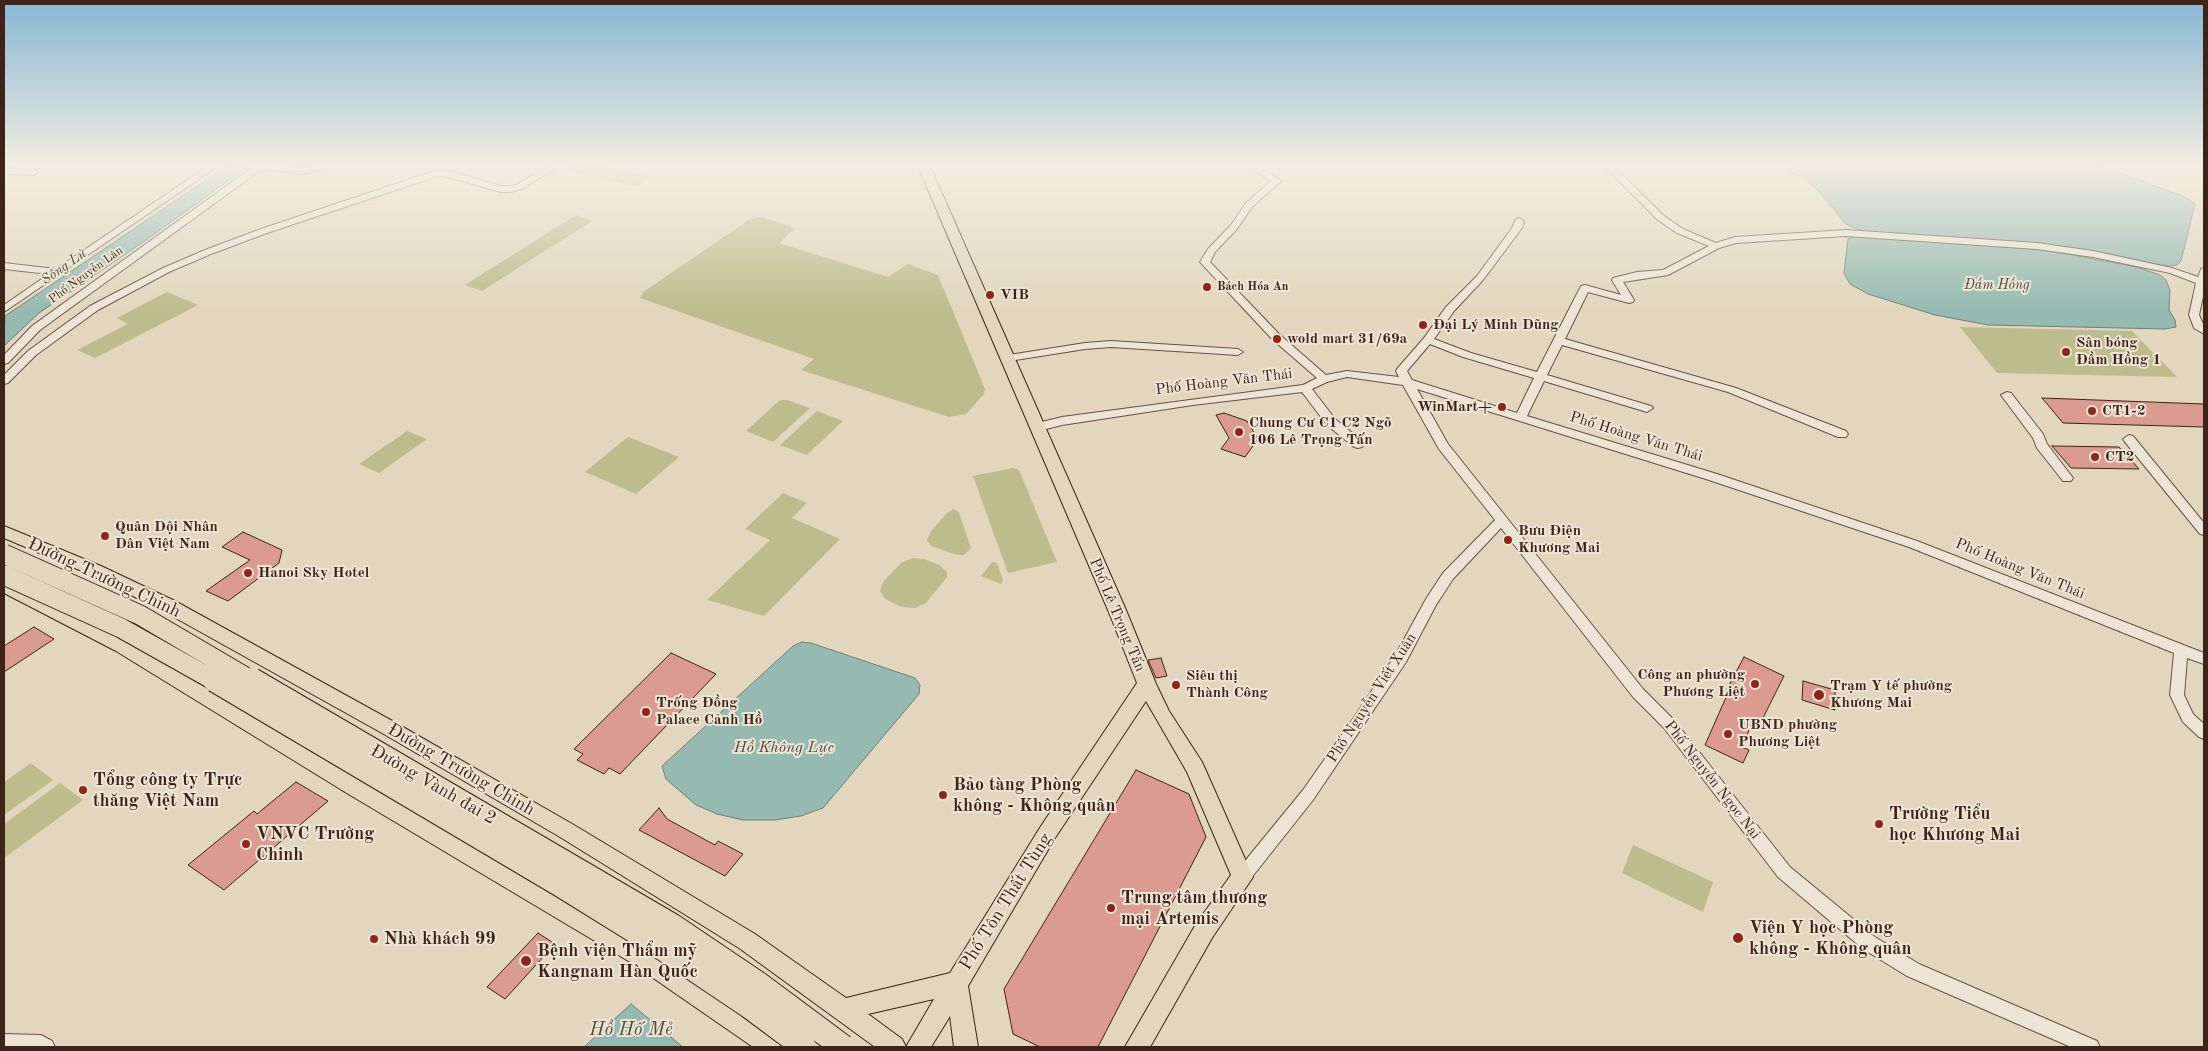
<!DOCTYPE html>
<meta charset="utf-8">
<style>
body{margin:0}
#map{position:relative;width:2208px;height:1051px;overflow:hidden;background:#e2d7be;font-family:"Old Standard TT",serif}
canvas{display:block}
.frame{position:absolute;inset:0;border:5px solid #3e2418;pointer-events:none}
</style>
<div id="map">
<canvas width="2208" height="1051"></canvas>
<div class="frame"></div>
</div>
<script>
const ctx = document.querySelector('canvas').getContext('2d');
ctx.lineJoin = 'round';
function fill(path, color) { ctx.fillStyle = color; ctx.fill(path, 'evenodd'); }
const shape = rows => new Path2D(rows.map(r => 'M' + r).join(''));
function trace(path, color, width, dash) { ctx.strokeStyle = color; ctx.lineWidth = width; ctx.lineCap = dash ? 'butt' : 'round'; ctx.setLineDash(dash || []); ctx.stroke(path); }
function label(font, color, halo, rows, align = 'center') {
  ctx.font = font + ' "Old Standard TT",serif'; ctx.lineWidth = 4; ctx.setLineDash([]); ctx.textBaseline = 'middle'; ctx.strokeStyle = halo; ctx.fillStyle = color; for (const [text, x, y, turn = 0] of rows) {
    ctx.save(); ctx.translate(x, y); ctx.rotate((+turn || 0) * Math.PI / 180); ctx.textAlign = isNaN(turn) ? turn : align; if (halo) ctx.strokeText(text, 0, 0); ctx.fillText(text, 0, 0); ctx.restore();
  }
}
fill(shape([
 [574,164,593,164,650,177,637,186,565,171],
 [576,215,592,221,482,291,465,285],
 [762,217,790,226,794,229,779,243,888,277,908,264,938,275,985,389,984,394,966,414,949,417,801,370,814,359,640,298,643,292,750,219],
 [167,292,198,305,95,358,77,350,128,324,117,318],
 [1960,327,2132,331,2177,377,1997,373],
 [780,400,787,400,810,408,773,442,746,431],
 [817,411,843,421,807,455,780,445],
 [407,431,427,439,379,473,359,464],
 [628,437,679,457,636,494,585,472],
 [1013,468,1019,470,1057,562,1008,573,973,476],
 [783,493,807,503,792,518,840,539,764,616,707,600,770,540,745,529],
 [953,509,959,512,971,548,964,555,957,555,931,546,927,540,931,531,947,513],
 [912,558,924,559,939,565,947,572,947,577,926,603,915,608,902,607,885,599,880,591,883,582,901,563],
 [992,562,997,563,1003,580,1001,584,981,576],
 [31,763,53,780,4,815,4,782],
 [60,783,83,800,4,858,4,824],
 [1633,845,1713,882,1703,912,1622,873]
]), '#bcbc8c');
const water = shape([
 [230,164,251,164,146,240,39,313,4,346,5,316,230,164],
 [1785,164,2095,164,2185,197,2195,204,2181,261,2177,265,2170,266,2157,265,2068,247,1870,232,1856,229,1846,224,1822,195,1804,177,1791,173,1785,164],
 [1855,236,2035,248,2137,267,2160,275,2166,280,2170,290,2169,310,2175,320,2176,327,2165,329,1988,325,1935,315,1868,294,1850,284,1844,273,1848,239,1855,236],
 [802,642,811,643,915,678,920,685,919,694,823,808,801,816,775,820,743,820,717,814,696,805,666,779,662,766,793,646,802,642],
 [631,1004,683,1047,584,1047,631,1004]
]);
fill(water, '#95bab1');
trace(water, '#727e74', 1);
const building = shape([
 [2042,398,2204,404,2204,427,2063,423,2042,398],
 [1224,413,1247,421,1258,439,1245,457,1221,449,1229,438,1216,415,1224,413],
 [2052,446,2119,447,2139,469,2071,468,2052,446],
 [243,532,282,550,279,563,228,601,206,591,250,560,222,547,243,532],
 [34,627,54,639,4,672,4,646,34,627],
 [671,653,716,674,620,774,609,768,604,774,577,760,583,754,574,749,671,653],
 [1744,657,1784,676,1760,724,1753,721,1742,747,1749,750,1743,763,1705,745,1727,695,1725,693,1744,657],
 [1161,658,1167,676,1156,678,1148,660,1161,658],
 [1803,681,1835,690,1835,710,1802,700,1803,681],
 [1136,770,1189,794,1206,837,1098,1047,1040,1047,1013,1034,1004,989,1136,770],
 [296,782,328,801,224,890,188,865,254,811,257,814,296,782],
 [659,808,667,819,715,845,718,841,743,854,725,876,639,830,659,808],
 [538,933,555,944,505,999,487,987,538,933]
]);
fill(building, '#db9b91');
trace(building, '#3e2418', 1);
const minor = shape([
 [211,164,221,164,4,312,4,305,49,274,4,269,4,263,56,269,211,164],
 [257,164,304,168,323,164,338,164,304,174,262,169,40,330,8,363,4,364,4,355,32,326,257,164],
 [552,164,562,164,522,189,510,192,501,192,448,177,438,176,267,233,211,254,169,272,98,310,36,355,8,383,4,384,4,375,28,351,90,306,163,268,205,250,261,229,437,170,449,171,501,186,510,186,516,185,552,164],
 [1245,164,1255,164,1281,181,1252,207,1237,229,1215,252,1210,262,1280,335,1326,375,1347,371,1399,377,1396,371,1397,369,1424,338,1446,307,1477,276,1512,228,1516,219,1519,218,1524,221,1522,228,1483,280,1454,311,1434,339,1471,353,1537,372,1581,286,1585,285,1621,295,1612,280,1613,278,1637,272,1663,270,1709,246,1677,233,1658,220,1602,164,1611,164,1664,216,1683,229,1716,243,1735,237,1846,230,2037,243,2093,251,2172,268,2198,277,2201,269,2204,268,2204,292,2199,315,2204,326,2204,334,2194,328,2189,315,2196,283,2170,273,2093,257,2037,249,1846,236,1736,243,1719,248,1668,275,1623,282,1634,300,1633,302,1629,303,1588,292,1565,339,1736,388,1846,431,1848,434,1846,437,1838,437,1728,392,1562,345,1547,375,1651,406,1653,408,1647,412,1544,381,1527,416,1717,474,1917,541,2204,653,2204,664,2187,658,2184,695,2193,714,2204,724,2204,739,2199,737,2183,722,2170,695,2174,653,1909,547,1709,480,1417,389,1448,444,1643,689,1674,720,1790,867,1875,937,1919,964,2097,1041,2100,1047,2071,1047,1907,976,1863,949,1778,877,1664,728,1633,697,1501,528,1453,579,1436,605,1406,662,1313,800,1248,882,1242,884,1236,882,1234,877,1236,872,1303,790,1355,716,1396,654,1426,599,1443,573,1495,520,1439,449,1403,385,1347,377,1327,382,1312,389,1335,419,1362,441,1364,444,1362,447,1358,448,1354,447,1327,425,1302,392,1193,405,1062,425,1038,431,1034,430,1032,427,1034,424,1062,417,1303,385,1317,378,1272,339,1200,262,1208,249,1231,225,1246,203,1271,181,1245,164],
 [1430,344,1463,357,1534,378,1517,413,1412,380,1407,371,1430,344],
 [4,168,34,169,38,172,34,175,4,174,4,168],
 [1111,341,1238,349,1243,352,1238,355,1111,347,1085,349,1009,361,1004,358,1009,355,1085,343,1111,341],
 [2007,392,2011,393,2043,434,2047,444,2073,478,2071,481,2063,481,2037,448,2033,438,2001,395,2007,392],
 [2129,435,2133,436,2204,523,2204,535,2200,534,2125,442,2123,439,2129,435],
 [4,1034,41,1035,52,1041,55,1047,4,1047,4,1034]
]);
const major = shape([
 [917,164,929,164,1126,610,1156,684,1169,711,1202,762,1253,877,1212,938,1150,1047,1125,1047,1196,924,1231,875,1187,772,1146,701,1055,838,968,986,978,1047,954,1047,950,1016,931,1047,906,1047,934,999,868,1014,902,1039,906,1047,875,1047,739,948,560,837,382,733,163,611,89,574,4,538,4,526,101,566,175,601,396,723,574,825,755,934,846,998,950,973,1041,826,1137,683,1108,610,917,164],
 [4,580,128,641,359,780,646,948,781,1039,785,1047,753,1047,630,962,345,792,116,651,4,593,4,580]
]);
trace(minor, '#675142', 2);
trace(major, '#3e2418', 2);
fill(minor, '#ece5d5');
fill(major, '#e2d7be');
const highwayBridgeFar1 = shape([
 [4,554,140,615,254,682],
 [4,575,121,628,217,682]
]);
const highwayBridge = shape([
 [215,680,561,885,661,947,749,1006,804,1047],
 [252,680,671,925,757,983,843,1047]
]);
trace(highwayBridgeFar1, '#3e2418', 21, []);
trace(highwayBridge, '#3e2418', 26, []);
trace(highwayBridgeFar1, '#e2d7be', 19);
trace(highwayBridge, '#e2d7be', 24);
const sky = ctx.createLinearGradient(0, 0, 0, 311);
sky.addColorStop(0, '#87b6d2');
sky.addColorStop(0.53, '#f2ede2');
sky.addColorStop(1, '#f2ede200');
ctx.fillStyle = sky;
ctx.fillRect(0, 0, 2208, 311);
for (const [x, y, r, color] of [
 [1207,287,5,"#8f2418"],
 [990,295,5,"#8f2418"],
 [1423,325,5,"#8f2418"],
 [1277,339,5,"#8f2418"],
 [2066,352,5,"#8f2418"],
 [1502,407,5,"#8f2418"],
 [2092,411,5,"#8f2418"],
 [1239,432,5,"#8f2418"],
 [2095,457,5,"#8f2418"],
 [105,536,5,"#8f2418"],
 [1508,540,5,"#8f2418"],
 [248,573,5,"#8f2418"],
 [1755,684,5,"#8f2418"],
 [1176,685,5,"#8f2418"],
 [1819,695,6,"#8f2418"],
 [646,712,5,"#8f2418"],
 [1728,734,5,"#8f2418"],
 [83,790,5,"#8f2418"],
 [943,795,5,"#8f2418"],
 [1879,824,5,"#8f2418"],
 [246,844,5,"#8f2418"],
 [1111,908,5,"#8f2418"],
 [1738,938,6,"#8f2418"],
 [374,939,5,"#8f2418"],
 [526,961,6,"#8f2418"]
]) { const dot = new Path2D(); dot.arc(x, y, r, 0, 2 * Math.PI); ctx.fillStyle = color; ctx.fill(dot); trace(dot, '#ece5d5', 2); }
label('12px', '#3e2418', '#ece5d5', [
 ["Phố Nguyễn Lân",86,275,-36]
]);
label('bold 12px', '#3e2418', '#ece5d5', [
 ["Bách Hóa An",1217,287]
], 'left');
label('italic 14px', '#544a3e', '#ece5d5', [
 ["Sông Lừ",64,267,-35],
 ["Đầm Hồng",1997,285]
]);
label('bold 15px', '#3e2418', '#ece5d5', [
 ["VIB",1000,295],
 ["Đại Lý Minh Dũng",1433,325],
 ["wold mart 31/69a",1287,339],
 ["Sân bóng",2076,343],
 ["Đầm Hồng 1",2076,360],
 ["WinMart+",1492,407,"right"],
 ["CT1-2",2102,411],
 ["Chung Cư C1 C2 Ngõ",1249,423],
 ["106 Lê Trọng Tấn",1249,440],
 ["CT2",2105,457],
 ["Quân Dội Nhân",115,527],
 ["Dân Việt Nam",115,544],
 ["Bưu Điện",1518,531],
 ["Khương Mai",1518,548],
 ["Hanoi Sky Hotel",258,573],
 ["Công an phường",1745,675,"right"],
 ["Phương Liệt",1745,692,"right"],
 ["Siêu thị",1186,676],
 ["Thành Công",1186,693],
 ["Trạm Y tế phường",1830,686],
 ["Khương Mai",1830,703],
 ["Trống Đồng",656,703],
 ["Palace Cảnh Hồ",656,720],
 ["UBND phường",1738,725],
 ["Phương Liệt",1738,742]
], 'left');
label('15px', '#3e2418', '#ece5d5', [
 ["Phố Hoàng Văn Thái",1224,382,-7],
 ["Phố Hoàng Văn Thái",1636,437,17],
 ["Phố Hoàng Văn Thái",2020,569,22],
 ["Phố Lê Trọng Tấn",1117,615,67],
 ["Phố Nguyễn Viết Xuân",1372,698,-57],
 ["Phố Nguyễn Ngọc Nại",1712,780,52]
]);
label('italic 16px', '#544a3e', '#ece5d5', [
 ["Hồ Không Lực",784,748]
]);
label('18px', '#3e2418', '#ece5d5', [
 ["Đường Trường Chinh",104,578,25],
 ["Đường Trường Chinh",461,770,30],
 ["Đường Vành đai 2",433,785,30],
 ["Phố Tôn Thất Tùng",1006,902,-58]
]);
label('bold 18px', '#3e2418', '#ece5d5', [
 ["Tổng công ty Trực",93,780],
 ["thăng Việt Nam",93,801],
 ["Bảo tàng Phòng",953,785],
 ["không - Không quân",953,806],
 ["Trường Tiểu",1889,814],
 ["học Khương Mai",1889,835],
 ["VNVC Trường",256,834],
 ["Chinh",256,855],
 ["Trung tâm thương",1121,898],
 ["mại Artemis",1121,919],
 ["Viện Y học Phòng",1749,928],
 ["không - Không quân",1749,949],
 ["Nhà khách 99",384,939],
 ["Bệnh viện Thẩm mỹ",537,951],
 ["Kangnam Hàn Quốc",537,972]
], 'left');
label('italic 19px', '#544a3e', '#ece5d5', [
 ["Hồ Hố Mẻ",631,1030]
]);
</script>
